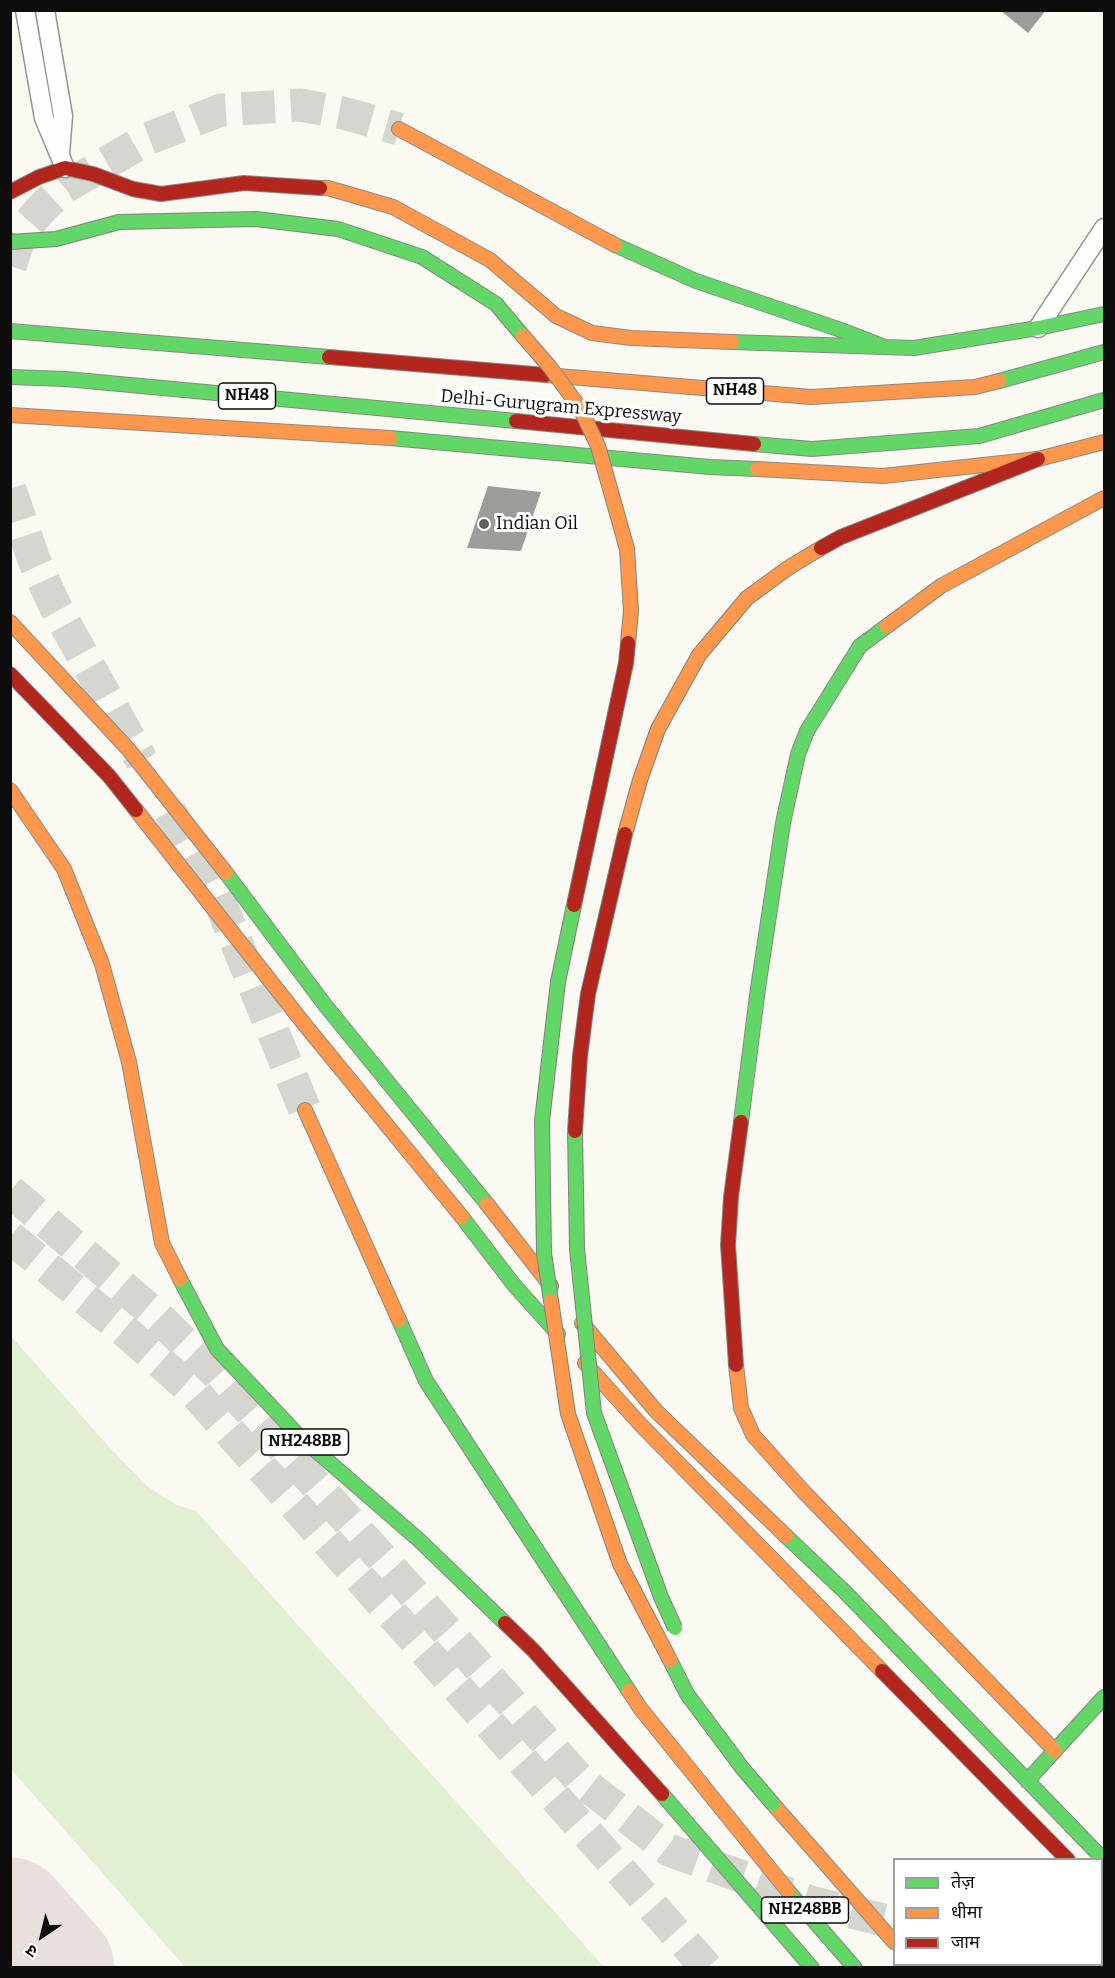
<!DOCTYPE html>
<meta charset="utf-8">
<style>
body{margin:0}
#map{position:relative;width:1115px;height:1978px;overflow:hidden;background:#faf9f2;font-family:Bitter,"Noto Sans Devanagari",serif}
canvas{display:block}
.frame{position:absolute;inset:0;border:12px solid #0d0d0d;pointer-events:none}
.legend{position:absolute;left:893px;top:1858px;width:210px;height:108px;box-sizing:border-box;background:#fff;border:2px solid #9e9e9e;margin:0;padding:8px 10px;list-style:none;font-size:18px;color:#0d0d0d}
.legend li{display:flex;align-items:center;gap:12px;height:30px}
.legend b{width:30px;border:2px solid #9e9e9e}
.north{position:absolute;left:12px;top:1906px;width:60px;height:60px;-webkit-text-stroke:4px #fff;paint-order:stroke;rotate:215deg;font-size:16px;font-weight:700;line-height:24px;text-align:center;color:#0d0d0d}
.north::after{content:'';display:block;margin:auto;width:21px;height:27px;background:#0d0d0d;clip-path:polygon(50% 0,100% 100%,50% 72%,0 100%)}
</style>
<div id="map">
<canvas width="1115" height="1978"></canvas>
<div class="frame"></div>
<ul class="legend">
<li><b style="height:8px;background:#63d668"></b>तेज़</li>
<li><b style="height:8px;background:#ff974d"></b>धीमा</li>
<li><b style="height:8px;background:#b3261e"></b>जाम</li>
</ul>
<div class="north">उ</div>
</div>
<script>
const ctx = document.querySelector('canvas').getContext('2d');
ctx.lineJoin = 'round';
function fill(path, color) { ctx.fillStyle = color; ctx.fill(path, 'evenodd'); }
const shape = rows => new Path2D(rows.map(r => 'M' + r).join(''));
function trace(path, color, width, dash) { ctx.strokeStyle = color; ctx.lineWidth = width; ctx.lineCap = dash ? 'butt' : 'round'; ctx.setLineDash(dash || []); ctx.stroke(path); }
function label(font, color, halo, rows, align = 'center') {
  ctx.font = font + ' Bitter,serif'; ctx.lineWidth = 6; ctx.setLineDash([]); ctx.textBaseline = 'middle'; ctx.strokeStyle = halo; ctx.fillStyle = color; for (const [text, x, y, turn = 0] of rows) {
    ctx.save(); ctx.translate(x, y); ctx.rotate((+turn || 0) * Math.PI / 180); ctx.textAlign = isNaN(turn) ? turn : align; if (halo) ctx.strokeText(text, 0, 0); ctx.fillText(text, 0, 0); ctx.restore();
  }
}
fill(shape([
 [11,1336,109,1447,148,1487,175,1504,196,1511,604,1967,185,1967,11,1769]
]), '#e3efd3');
trace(shape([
 [10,1916,56,1968]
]), '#e8e0dc', 117);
fill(shape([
 [1000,10,1046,10,1028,33],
 [488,486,541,492,521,551,467,548]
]), '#9d9c98');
trace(shape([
 [10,266,22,231,44,206,65,187,147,139,221,110,300,105,343,113,399,129],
 [10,489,34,560,55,606,142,761],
 [170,811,215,890,305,1110],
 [10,1191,156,1315,217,1374,580,1780,669,1850,811,1902,887,1921],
 [10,1237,133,1338,196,1394,707,1968],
 [1018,1964,1025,1968]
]), '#d6d6d0', 33, [33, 16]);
const street = shape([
 [25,10,44,118,65,168],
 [45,10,63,116,60,153],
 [1038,328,1104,228]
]);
const fast = shape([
 [615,245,696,281,841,330,882,346],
 [10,331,329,357],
 [732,342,914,348,1038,328,1104,314],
 [10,377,66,379,516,421],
 [999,381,1104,352],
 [390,438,710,467,757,469],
 [754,444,812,449,979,436,1104,400],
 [226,873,325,1005,487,1204],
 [741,1122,758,988,783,823,798,754,807,731,860,646,887,626],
 [462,1217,514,1285,558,1334],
 [180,1279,217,1349,299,1436,419,1540,505,1623],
 [399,1320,426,1381,629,1691],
 [786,1536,846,1593,1104,1860],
 [1027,1781,1104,1697],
 [662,1794,812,1968],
 [788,1891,855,1968],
 [914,1964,917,1968]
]);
const slow = shape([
 [399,129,615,245],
 [320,188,328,188,393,207,490,260,556,316,592,333,631,338,732,342],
 [546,375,811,397,975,387,999,381],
 [10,415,390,438],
 [757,469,883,476,1038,459,1104,442],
 [10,622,129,750,226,873],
 [887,626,941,586,1104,498],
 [10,790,64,869,102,964,129,1062,162,1243,180,1279],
 [136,810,305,1025,462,1217],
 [305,1110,399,1320],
 [487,1204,551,1286],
 [582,1323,656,1411,786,1536],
 [585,1363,640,1424,882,1671],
 [736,1365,741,1408,753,1435,803,1491,1055,1751],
 [629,1691,640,1708,788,1891],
 [773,1804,894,1942]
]);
const jam = shape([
 [10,192,39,177,65,168,93,174,133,189,161,194,244,183,320,188],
 [329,357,546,375],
 [516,421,754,444],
 [988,479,1038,459],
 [10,674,109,776,136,810],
 [736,1365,728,1245,731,1197,741,1122],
 [505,1623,534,1651,662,1794],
 [882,1671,1068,1860],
 [1102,1893,1104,1896]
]);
trace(street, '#949390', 21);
trace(fast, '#8a8a87', 16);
trace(slow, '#8a8a87', 16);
trace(jam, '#8a8a87', 16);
trace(street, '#fefefd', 18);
trace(fast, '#63d668', 14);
trace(slow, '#ff974d', 14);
trace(jam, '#b3261e', 14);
const fastBridge = shape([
 [10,242,56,239,119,222,256,219,338,229,422,257,496,304,523,336],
 [575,1131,577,1249,594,1413,661,1597,675,1628],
 [551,1301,544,1253,542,1121,558,982,574,905],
 [670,1660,687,1694,743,1769,773,1804]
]);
const slowBridge = shape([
 [523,336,549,366,580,408,598,446,627,549,631,611,628,643],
 [625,834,640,780,658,729,699,655,747,598,788,568,821,548],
 [551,1301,568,1414,620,1564,670,1660]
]);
const jamBridge = shape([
 [821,548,841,537,988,479],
 [574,905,626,663,628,643],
 [575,1131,580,1056,588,994,625,834]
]);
trace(fastBridge, '#81817d', 16, []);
trace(slowBridge, '#81817d', 16, []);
trace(jamBridge, '#81817d', 16, []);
trace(fastBridge, '#63d668', 14);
trace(slowBridge, '#ff974d', 14);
trace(jamBridge, '#b3261e', 14);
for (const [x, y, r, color] of [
 [484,524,6,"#60605d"]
]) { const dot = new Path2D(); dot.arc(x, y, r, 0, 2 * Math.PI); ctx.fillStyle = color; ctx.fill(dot); trace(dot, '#fff', 2); }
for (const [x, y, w] of [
 [735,391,57],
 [247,396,57],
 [305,1442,87],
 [805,1910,87]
]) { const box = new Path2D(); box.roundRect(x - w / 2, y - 13, w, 26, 4.5); ctx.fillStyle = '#fff'; ctx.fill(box); trace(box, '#0d0d0d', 1.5); }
label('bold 16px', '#0d0d0d', null, [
 ["NH48",735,391],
 ["NH48",247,396],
 ["NH248BB",305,1442],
 ["NH248BB",805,1910]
]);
label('18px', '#0d0d0d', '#fff', [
 ["Delhi-Gurugram Expressway",561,407,5]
]);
label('18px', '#0d0d0d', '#fff', [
 ["Indian Oil",496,524]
], 'left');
</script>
